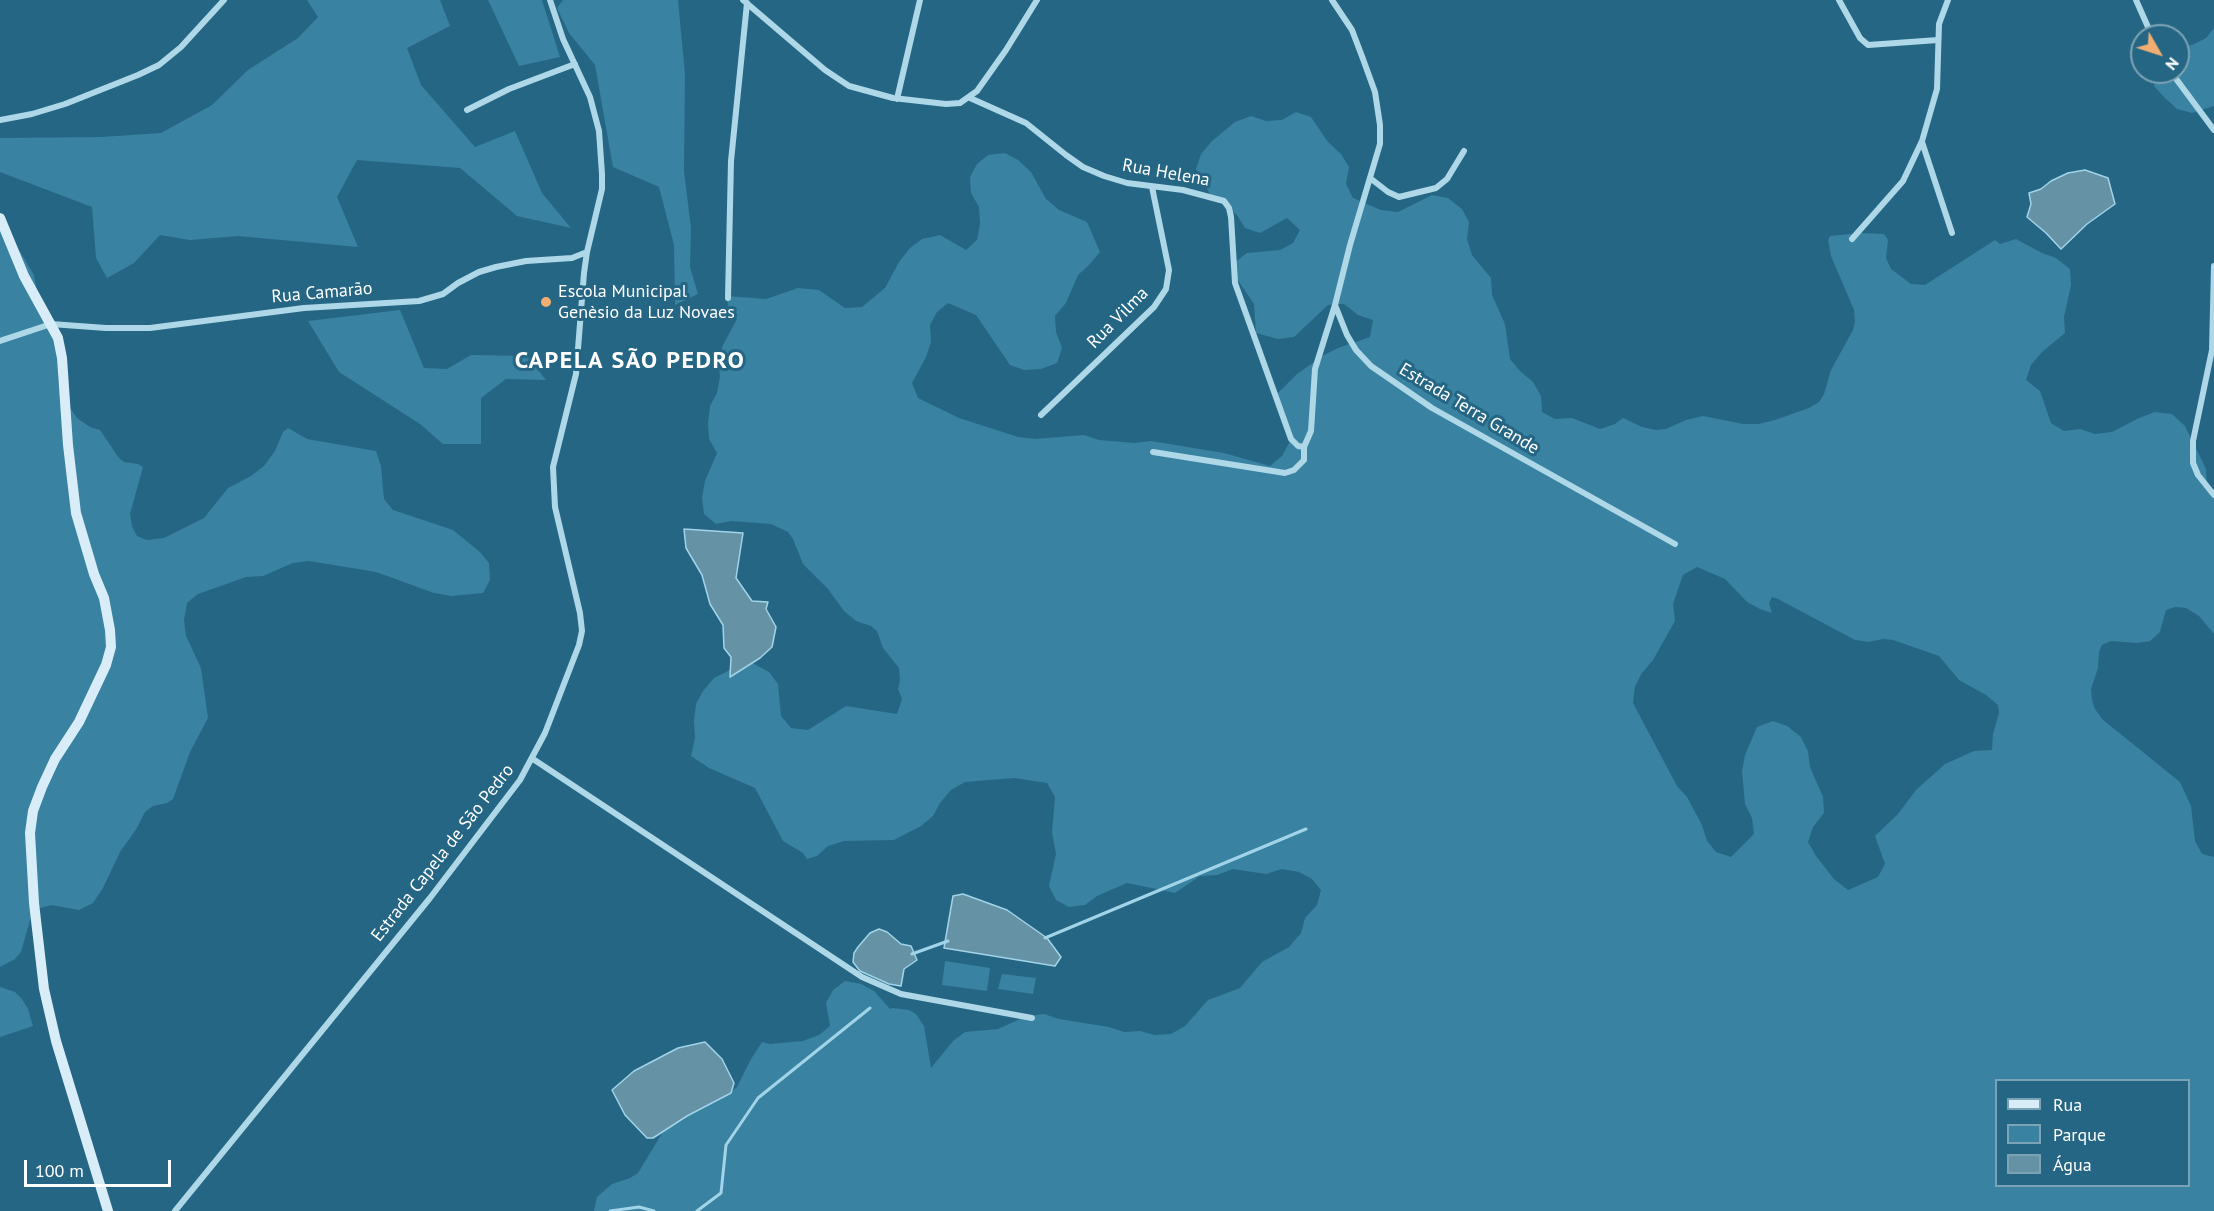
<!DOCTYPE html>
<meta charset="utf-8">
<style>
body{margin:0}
#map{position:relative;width:2214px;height:1211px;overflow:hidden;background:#256684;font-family:"PT Sans",sans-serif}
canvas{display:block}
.legend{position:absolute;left:1995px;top:1079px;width:195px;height:108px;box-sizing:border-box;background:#256684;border:2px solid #7ca3b5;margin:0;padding:8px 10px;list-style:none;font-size:18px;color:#fff}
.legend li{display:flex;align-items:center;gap:12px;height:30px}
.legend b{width:30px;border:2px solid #7ca3b5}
.north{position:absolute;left:2130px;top:24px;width:60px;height:60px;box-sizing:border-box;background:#256684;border:2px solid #7ca3b5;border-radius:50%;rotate:129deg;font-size:16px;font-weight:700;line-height:24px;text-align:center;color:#fff}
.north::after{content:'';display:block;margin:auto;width:21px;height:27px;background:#f2ad72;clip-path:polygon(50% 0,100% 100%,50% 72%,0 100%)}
.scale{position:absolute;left:24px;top:1160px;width:147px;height:27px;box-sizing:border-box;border:3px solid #fff;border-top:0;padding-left:8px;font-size:18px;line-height:21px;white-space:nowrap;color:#fff;-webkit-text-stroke:4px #256684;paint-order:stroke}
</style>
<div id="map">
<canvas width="2214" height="1211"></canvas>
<ul class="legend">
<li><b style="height:8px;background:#d8edf7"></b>Rua</li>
<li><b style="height:16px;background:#3982a1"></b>Parque</li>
<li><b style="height:16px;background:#6692a6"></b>Água</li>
</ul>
<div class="north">N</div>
<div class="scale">100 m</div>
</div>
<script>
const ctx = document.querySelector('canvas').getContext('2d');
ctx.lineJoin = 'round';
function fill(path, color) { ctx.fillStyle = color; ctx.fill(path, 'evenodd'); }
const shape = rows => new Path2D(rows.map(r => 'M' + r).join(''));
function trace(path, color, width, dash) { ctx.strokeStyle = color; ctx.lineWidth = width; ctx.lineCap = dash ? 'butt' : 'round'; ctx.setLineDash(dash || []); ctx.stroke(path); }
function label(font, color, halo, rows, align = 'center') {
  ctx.font = font + ' "PT Sans",sans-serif'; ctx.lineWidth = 6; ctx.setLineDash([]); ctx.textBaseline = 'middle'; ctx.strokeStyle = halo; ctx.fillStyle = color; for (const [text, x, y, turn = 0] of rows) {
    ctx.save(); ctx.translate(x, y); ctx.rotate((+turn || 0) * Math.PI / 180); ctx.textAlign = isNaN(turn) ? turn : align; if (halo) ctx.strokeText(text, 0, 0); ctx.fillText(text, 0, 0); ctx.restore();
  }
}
fill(shape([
 [307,0,440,0,450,26,407,48,421,85,475,147,515,131,542,193,571,228,517,216,460,168,357,160,337,197,358,247,238,236,190,240,160,235,134,263,107,278,96,258,92,207,0,172,0,138,101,137,161,133,212,105,248,70,298,38,318,17],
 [488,0,542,0,560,57,519,66],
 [563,0,678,0,685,74,684,171,691,228,690,267,698,294,675,305,674,245,659,187,613,167,595,65,569,33,557,8],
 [2214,28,2214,106,2192,113,2177,109,2164,97,2154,86,2157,72,2178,72,2178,47,2192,45,2206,38],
 [1296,112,1311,117,1328,142,1341,154,1349,167,1346,184,1353,198,1381,210,1398,212,1432,195,1448,198,1462,209,1469,222,1467,239,1472,255,1491,278,1492,295,1505,324,1510,359,1520,371,1533,382,1541,396,1542,412,1555,419,1572,418,1600,429,1615,424,1623,418,1642,427,1656,430,1666,429,1686,420,1703,416,1743,424,1759,424,1775,420,1809,408,1819,402,1824,394,1831,370,1853,330,1855,321,1854,310,1831,256,1828,240,1830,236,1860,233,1884,234,1888,240,1886,258,1891,269,1911,284,1925,285,1995,240,2000,244,2016,239,2042,253,2056,258,2070,269,2071,285,2064,317,2065,333,2042,352,2031,365,2026,380,2040,391,2051,423,2064,431,2080,429,2095,434,2112,432,2139,418,2155,412,2172,414,2185,426,2206,469,2207,486,2214,491,2214,634,2199,616,2186,608,2175,607,2166,610,2160,632,2150,641,2137,643,2111,641,2102,645,2099,652,2098,668,2091,689,2092,700,2095,709,2102,719,2180,782,2191,806,2195,841,2202,854,2214,857,2214,1211,594,1211,597,1197,612,1184,630,1178,638,1173,670,1120,725,1096,737,1087,751,1059,762,1042,770,1044,803,1041,819,1035,830,1026,826,1003,833,990,845,981,861,984,874,991,890,1009,893,1008,909,1010,916,1014,924,1026,931,1068,953,1041,965,1032,998,1029,1027,1016,1044,1014,1059,1019,1109,1027,1124,1032,1140,1031,1155,1035,1171,1034,1185,1026,1208,1000,1240,988,1262,962,1289,947,1301,933,1305,918,1317,905,1321,890,1312,879,1299,872,1282,869,1266,874,1233,869,1217,875,1200,876,1175,893,1127,883,1097,896,1085,905,1069,907,1056,900,1049,886,1056,854,1052,832,1055,797,1047,783,1014,778,965,782,951,790,940,803,933,816,921,826,894,840,844,841,828,846,817,856,807,859,803,853,783,841,755,788,709,768,691,756,695,738,694,721,696,704,703,691,714,678,728,671,743,658,769,672,778,684,781,716,791,728,808,730,846,706,897,714,902,699,898,689,900,681,899,668,883,648,877,631,871,626,856,621,844,611,828,589,803,564,793,539,788,532,771,524,731,521,716,524,704,514,702,498,705,481,717,453,709,439,708,423,710,406,717,393,720,376,718,360,723,345,737,319,728,307,727,296,766,299,798,288,819,290,845,308,862,307,885,288,899,262,910,248,922,239,940,235,966,250,977,240,980,224,979,207,971,193,970,177,977,164,988,155,1005,153,1018,160,1031,172,1046,199,1059,210,1087,222,1100,252,1089,265,1078,275,1066,303,1055,316,1056,332,1062,348,1057,363,1041,369,1024,370,1010,365,976,315,948,303,937,312,930,325,931,342,926,357,912,383,918,398,959,418,1018,437,1035,439,1084,435,1099,440,1134,443,1151,441,1224,453,1270,466,1282,456,1289,443,1288,427,1276,395,1297,374,1324,355,1338,348,1370,337,1373,320,1358,315,1344,304,1328,305,1294,337,1278,339,1256,333,1254,304,1237,279,1235,262,1247,253,1280,250,1293,243,1300,230,1287,218,1260,233,1245,228,1237,215,1211,196,1196,169,1201,154,1212,141,1235,122,1251,116,1266,121,1282,120],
 [1697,567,1725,579,1747,602,1760,609,1772,613,1769,603,1772,597,1778,599,1855,640,1868,642,1883,639,1893,640,1939,656,1959,680,1986,695,1998,705,1999,713,1993,734,1992,750,1974,751,1945,764,1916,790,1898,814,1875,836,1885,864,1878,877,1848,890,1834,879,1816,856,1808,842,1813,827,1824,813,1823,797,1810,767,1808,751,1801,737,1787,726,1773,721,1757,727,1745,755,1742,771,1745,804,1752,818,1754,834,1731,857,1716,852,1707,841,1702,825,1687,797,1677,786,1633,703,1635,686,1642,673,1653,660,1675,621,1673,604,1683,575],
 [1996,1080,2188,1080,2188,1186,1996,1186],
 [0,218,34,275,41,313,61,350,58,378,60,393,77,418,90,427,100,430,119,458,124,462,138,464,143,467,130,514,132,526,137,536,147,540,164,538,204,518,228,488,251,476,264,466,275,451,283,432,288,428,307,439,376,451,381,466,384,499,393,510,453,530,480,552,489,563,490,580,483,593,451,596,434,593,376,572,309,561,293,563,263,576,246,577,198,594,187,603,184,620,186,636,201,668,208,718,190,752,173,799,167,803,153,806,145,812,137,828,120,852,103,888,93,903,79,910,51,905,37,909,31,917,21,952,15,959,0,967],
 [400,310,424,368,447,369,471,355,527,356,546,380,506,379,481,398,481,444,443,444,420,424,339,372,308,321],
 [945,961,990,968,987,991,942,985],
 [1002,974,1036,978,1033,994,998,989],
 [0,987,15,992,22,999,28,1009,33,1026,0,1037]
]), '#3982a1');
const water = shape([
 [2085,170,2108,178,2115,204,2087,224,2061,249,2046,233,2027,217,2031,204,2029,193,2041,189,2051,181,2068,173,2085,170],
 [684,529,743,533,736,578,752,601,768,602,766,609,776,627,772,647,760,658,730,677,731,657,724,648,723,625,710,604,702,575,686,548,684,529],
 [963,894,1007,910,1047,938,1061,957,1055,966,944,948,953,896,963,894],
 [879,929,887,932,901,944,911,946,917,960,904,969,901,986,889,984,860,971,853,962,854,953,858,947,870,933,879,929],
 [705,1042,722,1059,734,1083,731,1093,687,1116,653,1138,647,1138,625,1115,612,1090,634,1071,678,1048,705,1042]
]);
fill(water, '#6692a6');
trace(water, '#a2d4e9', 1.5);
trace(shape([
 [1045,938,1306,829],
 [912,954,948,941],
 [610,1211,639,1207,654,1211],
 [697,1211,721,1193,726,1145,758,1098,870,1008]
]), '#a2d4e9', 3);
trace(shape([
 [743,0,825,70,849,86,893,98,946,104,960,103,977,91,1006,50,1037,0],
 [1332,0,1352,30,1363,59,1375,92,1380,125,1380,144,1350,245,1335,305,1347,335,1356,350,1371,366,1432,408,1675,544],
 [1839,0,1860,38,1868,45,1938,40],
 [2136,0,2152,36],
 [2171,72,2214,130],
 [970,98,1026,123,1066,155,1083,167,1104,176,1127,183,1183,190,1224,201,1229,208,1231,217,1235,283,1291,439,1298,446,1304,447,1311,431,1315,369,1335,305],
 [897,99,920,0],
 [467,110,509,89,575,64],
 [0,120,32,114,65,104,138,75,159,65,181,47,224,0],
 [1922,142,1952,233],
 [1370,178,1388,192,1399,197,1436,188,1447,179,1464,151],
 [1852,239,1903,181,1922,141,1937,89,1939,24,1948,0],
 [2214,266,2212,350,2193,441,2193,463,2198,475,2214,495],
 [728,298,731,161,747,3],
 [0,341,51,324,106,328,150,328,304,308,419,301,443,294,458,283,479,272,496,267,526,261,572,258,587,252],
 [1041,415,1154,307,1166,289,1169,270,1152,187],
 [1153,452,1285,473,1294,470,1304,460,1304,447],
 [533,759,862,977,901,994,1032,1018],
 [175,1211,430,898,520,780,545,733,579,645,582,631,580,613,555,507,553,467,576,374,584,273,587,252,602,189,602,174,599,131,590,97,563,39,550,0]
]), '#aed7e8', 6);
trace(shape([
 [0,218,24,276,58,338,62,358,68,445,76,513,94,574,104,598,110,630,111,647,106,665,79,722,55,759,42,787,33,811,30,833,34,903,44,989,56,1041,108,1211]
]), '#d8edf7', 10);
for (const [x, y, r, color] of [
 [546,302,6,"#f2ad72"]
]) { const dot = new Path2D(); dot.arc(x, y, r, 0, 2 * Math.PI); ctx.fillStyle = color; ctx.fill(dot); trace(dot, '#256684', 2); }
label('18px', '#fff', '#256684', [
 ["Rua Helena",1166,173,10],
 ["Rua Camarão",322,293,-5],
 ["Rua Vilma",1118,318,-45],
 ["Estrada Terra Grande",1469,409,31],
 ["Estrada Capela de São Pedro",443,853,-52]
]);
label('18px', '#fff', '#256684', [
 ["Escola Municipal",558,292],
 ["Genèsio da Luz Novaes",558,313]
], 'left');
ctx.letterSpacing = '1.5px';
label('bold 24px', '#fff', '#256684', [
 ["CAPELA SÃO PEDRO",630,361]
]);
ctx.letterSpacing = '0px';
</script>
